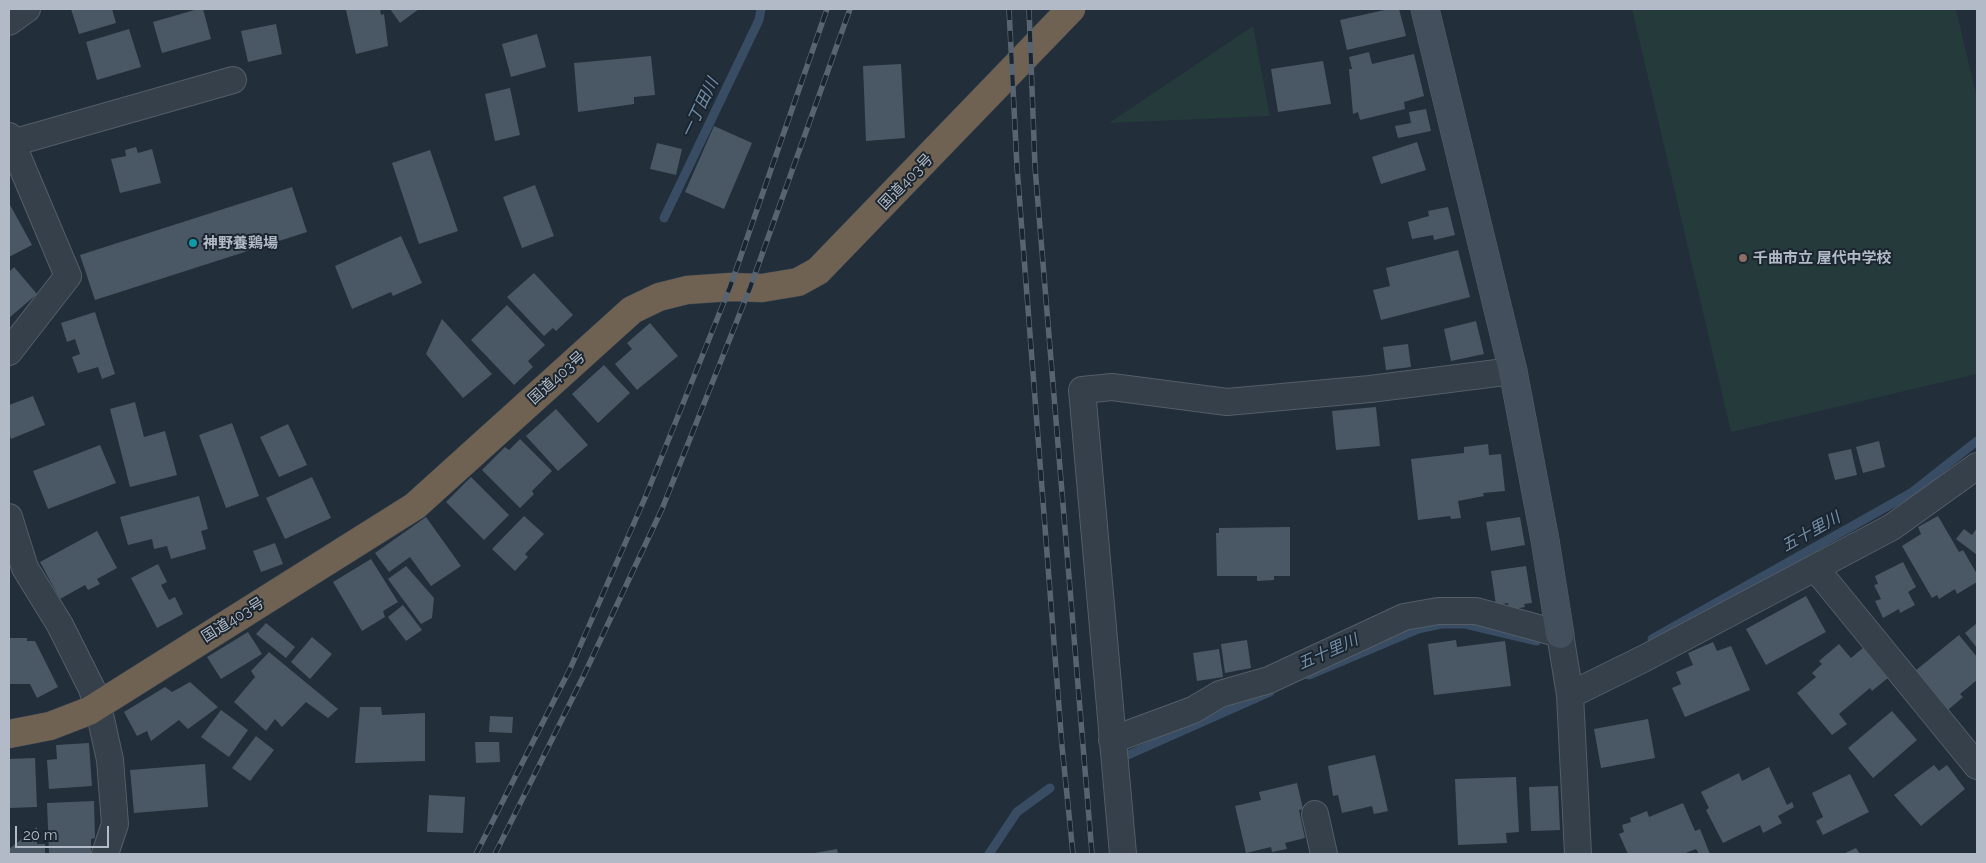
<!DOCTYPE html>
<meta charset="utf-8">
<style>
body{margin:0}
#map{position:relative;width:1986px;height:863px;overflow:hidden;background:#222e3a;font-family:Raleway,sans-serif}
canvas{display:block}
.frame{position:absolute;inset:0;border:10px solid #b1bac6;pointer-events:none}
.scale{position:absolute;left:15px;top:826px;width:94px;height:22px;box-sizing:border-box;border:2px solid #b1bac6;border-top:0;padding-left:6px;font-size:15px;line-height:18px;white-space:nowrap;color:#b1bac6;-webkit-text-stroke:4px #1b252f;paint-order:stroke}
</style>
<div id="map">
<canvas width="1986" height="863"></canvas>
<div class="frame"></div>
<div class="scale">20 m</div>
</div>
<script>
const ctx = document.querySelector('canvas').getContext('2d');
ctx.lineJoin = 'round';
function fill(path, color) { ctx.fillStyle = color; ctx.fill(path, 'evenodd'); }
const shape = rows => new Path2D(rows.map(r => 'M' + r).join(''));
function trace(path, color, width, dash) { ctx.strokeStyle = color; ctx.lineWidth = width; ctx.lineCap = dash ? 'butt' : 'round'; ctx.setLineDash(dash || []); ctx.stroke(path); }
function label(font, color, halo, rows, align = 'center') {
  ctx.font = font + ' Raleway,"Noto Sans JP",sans-serif'; ctx.lineWidth = 4; ctx.setLineDash([]); ctx.textBaseline = 'middle'; ctx.strokeStyle = halo; ctx.fillStyle = color; for (const [text, x, y, turn = 0] of rows) {
    ctx.save(); ctx.translate(x, y); ctx.rotate((+turn || 0) * Math.PI / 180); ctx.textAlign = isNaN(turn) ? turn : align; if (halo) ctx.strokeText(text, 0, 0); ctx.fillText(text, 0, 0); ctx.restore();
  }
}
fill(shape([
 [1632,9,1956,9,1977,98,1977,374,1731,432],
 [1253,26,1270,116,1109,123]
]), '#243a3b');
trace(shape([
 [664,218,759,20,761,9],
 [1652,639,1911,493,1977,441],
 [1309,675,1418,629,1441,624,1465,624,1537,641],
 [1128,755,1270,692],
 [989,854,1017,812,1050,788]
]), '#384d63', 9);
fill(shape([
 [71,9,112,9,116,23,79,34],
 [198,9,203,9,211,39,162,53,153,22],
 [380,9,381,15,384,14,388,46,356,54,346,10],
 [390,9,419,9,400,23],
 [1389,9,1399,9,1406,36,1347,50,1340,20],
 [276,24,282,54,248,62,241,31],
 [129,29,141,67,97,80,86,42],
 [537,34,546,67,511,77,502,44],
 [1369,52,1372,64,1414,54,1424,96,1404,102,1405,109,1360,120,1358,112,1353,114,1349,69,1352,69,1349,57],
 [651,56,655,95,634,97,634,104,578,112,574,63],
 [1323,61,1331,104,1278,112,1271,69],
 [901,64,905,138,866,141,863,66],
 [510,88,520,135,495,141,485,94],
 [1426,109,1431,131,1398,138,1395,126,1411,123,1409,112],
 [714,126,752,143,724,209,685,192],
 [1417,142,1426,170,1381,184,1372,157],
 [657,143,682,149,676,175,650,169],
 [136,147,138,153,152,149,161,183,120,193,111,159,126,156,125,150],
 [430,150,458,231,419,244,392,163],
 [535,185,554,236,522,248,503,197],
 [292,187,307,232,95,300,80,255],
 [9,203,32,245,9,257],
 [1448,207,1455,235,1434,240,1433,235,1412,239,1408,222,1429,216,1428,211],
 [401,236,422,283,393,296,391,292,352,309,335,266],
 [1458,250,1470,297,1381,320,1373,290,1390,286,1386,268],
 [14,267,37,294,9,318,9,272],
 [534,273,573,315,556,331,553,328,544,336,507,297],
 [507,305,545,345,528,361,533,367,514,385,471,340],
 [95,312,115,374,102,379,98,367,78,373,72,357,80,354,75,339,67,342,61,323],
 [442,319,492,374,463,398,426,354],
 [1476,321,1484,354,1451,361,1444,329],
 [650,323,678,356,637,390,615,364,632,349,627,343],
 [1408,344,1411,367,1386,370,1383,347],
 [604,365,630,393,598,423,572,394],
 [33,396,45,425,11,439,9,433,9,405],
 [135,402,144,437,165,431,177,475,130,487,110,409],
 [1376,407,1380,446,1336,450,1332,411],
 [556,409,588,445,558,471,526,436],
 [232,423,259,496,226,508,199,435],
 [288,424,307,465,279,477,260,437],
 [520,439,552,471,532,491,534,494,520,508,482,470,505,447,509,450],
 [1879,441,1885,467,1863,473,1856,447],
 [1488,444,1489,455,1501,454,1505,491,1483,493,1484,496,1458,501,1461,518,1451,519,1450,516,1418,520,1411,459,1464,453,1464,447],
 [100,445,116,483,48,509,33,471],
 [1851,449,1857,475,1835,480,1828,454],
 [312,477,331,518,285,539,266,498],
 [471,477,509,515,484,540,446,502],
 [199,496,208,529,201,531,206,549,171,559,167,546,154,549,152,539,128,545,120,517],
 [524,516,544,534,525,554,528,557,515,571,492,549],
 [1938,516,1959,552,1963,550,1977,574,1977,582,1957,594,1955,589,1939,599,1937,595,1932,598,1902,546,1921,534,1918,527],
 [426,517,461,566,431,586,410,557,389,572,375,553],
 [1520,517,1525,545,1491,551,1486,522],
 [1290,527,1290,576,1274,576,1274,580,1257,581,1257,576,1217,576,1216,533,1219,533,1219,528],
 [1977,528,1977,555,1956,539,1964,529,1972,535],
 [97,531,117,568,97,579,100,584,88,590,85,585,60,599,40,562],
 [275,543,283,564,261,572,253,551],
 [371,559,398,602,383,611,385,617,362,631,333,582],
 [1903,562,1916,587,1908,592,1915,605,1900,613,1899,609,1883,618,1875,601,1881,599,1874,585,1878,584,1875,576],
 [158,564,167,582,161,585,169,600,175,597,183,614,157,628,131,578],
 [406,566,434,598,432,618,421,624,388,579],
 [1526,566,1532,603,1524,604,1525,607,1509,610,1508,603,1496,605,1491,571],
 [1806,596,1826,632,1766,665,1746,629],
 [403,605,422,630,406,641,388,617],
 [266,623,295,647,286,658,256,634],
 [1977,623,1977,648,1965,633],
 [248,632,262,654,221,679,207,657],
 [1959,635,1977,657,1977,680,1960,694,1963,697,1948,710,1915,671],
 [312,637,332,654,310,679,291,662],
 [9,638,27,638,27,641,35,641,58,687,37,698,30,684,9,684],
 [1247,640,1251,668,1225,673,1221,644],
 [1456,640,1457,647,1505,641,1511,686,1434,695,1428,644],
 [1713,642,1717,651,1731,646,1750,690,1685,717,1672,688,1681,684,1676,672,1693,665,1688,653],
 [1839,644,1851,658,1864,647,1889,677,1872,691,1870,688,1839,714,1847,724,1832,735,1797,693,1816,677,1812,673,1822,664,1819,661],
 [1219,649,1223,677,1197,681,1193,653],
 [269,652,338,709,328,718,306,702,282,727,275,719,266,731,234,702,255,677,251,671],
 [190,682,218,707,188,729,179,720,151,741,147,731,137,736,124,712,165,687,172,692],
 [360,707,381,707,382,715,425,713,425,761,355,763],
 [221,710,248,730,229,757,201,737],
 [1892,711,1917,740,1873,778,1848,748],
 [490,716,513,717,512,733,489,732],
 [1648,719,1655,758,1601,768,1594,729],
 [256,736,274,750,250,781,232,768],
 [475,742,499,742,500,762,476,763],
 [89,743,92,786,49,789,47,760,57,759,56,745],
 [1375,755,1388,811,1374,814,1372,806,1342,813,1338,795,1333,796,1328,766],
 [35,758,37,807,9,808,9,759],
 [205,764,208,807,134,813,130,770],
 [1934,765,1939,771,1947,765,1965,789,1921,826,1894,795],
 [1769,767,1787,805,1792,802,1794,807,1778,816,1782,823,1763,833,1760,825,1723,843,1706,810,1709,808,1701,792,1739,773,1742,781],
 [1850,774,1869,812,1823,835,1816,821,1823,817,1812,793],
 [1516,777,1519,832,1506,833,1507,843,1458,845,1455,779],
 [1297,783,1303,809,1299,810,1305,838,1285,843,1287,849,1272,852,1271,847,1246,853,1235,806,1261,800,1259,792],
 [1558,786,1560,830,1531,831,1529,787],
 [429,795,465,797,463,833,427,832],
 [94,801,95,838,91,839,91,854,49,854,47,803],
 [1683,803,1695,831,1700,829,1710,854,1699,854,1696,849,1683,854,1628,854,1619,834,1624,832,1622,825,1631,822,1630,818,1647,811,1649,817],
 [37,827,37,844,45,844,45,854,9,854,9,849],
 [1856,848,1860,854,1843,854],
 [837,849,838,854,815,854,815,853]
]), '#4a5865');
const street = shape([
 [9,22,27,9],
 [9,136,68,276,9,352],
 [12,143,233,80],
 [9,517,25,568,60,625,92,689,101,719,110,760,115,824,105,854],
 [1816,569,1977,766],
 [1570,695,1645,658,1892,527,1977,466],
 [1112,740,1193,710,1220,694,1269,680,1404,617,1438,611,1476,611,1560,634,1570,695,1578,854],
 [1315,814,1324,854],
 [1123,854,1082,390,1112,387,1227,402,1370,389,1513,371]
]);
const secondary = shape([
 [1425,9,1513,371,1545,540,1560,634]
]);
const highway = shape([
 [9,734,50,726,89,711,415,506,632,310,659,297,687,290,730,287,762,288,798,282,818,271,1071,9]
]);
trace(street, '#545d68', 28);
trace(secondary, '#545d68', 29);
trace(highway, '#414a55', 29);
trace(street, '#36404a', 26);
trace(secondary, '#444f5d', 28);
trace(highway, '#706253', 28);
const rail = shape([
 [1009,9,1017,167,1062,746,1073,854],
 [1029,9,1035,167,1092,854],
 [476,854,570,669,645,498,730,287,827,9],
 [495,854,583,677,662,509,750,288,850,9]
]);
trace(rail, '#586471', 5.5);
trace(rail, '#1b252f', 4, [11]);
for (const [x, y, r, color] of [
 [193,243,5,"#0f9aa8"],
 [1743,258,5,"#8d6e63"]
]) { const dot = new Path2D(); dot.arc(x, y, r, 0, 2 * Math.PI); ctx.fillStyle = color; ctx.fill(dot); trace(dot, '#1b252f', 2); }
label('15px', '#b1bac6', '#1b252f', [
 ["国道403号",906,182,-46],
 ["国道403号",557,378,-42],
 ["国道403号",233,620,-32]
]);
label('bold 15px', '#b1bac6', '#1b252f', [
 ["神野養鶏場",203,243],
 ["千曲市立 屋代中学校",1753,258]
], 'left');
label('italic 16px', '#718ea9', '#1b252f', [
 ["一丁田川",700,108,-64],
 ["五十里川",1811,532,-29],
 ["五十里川",1328,652,-24]
]);
</script>
